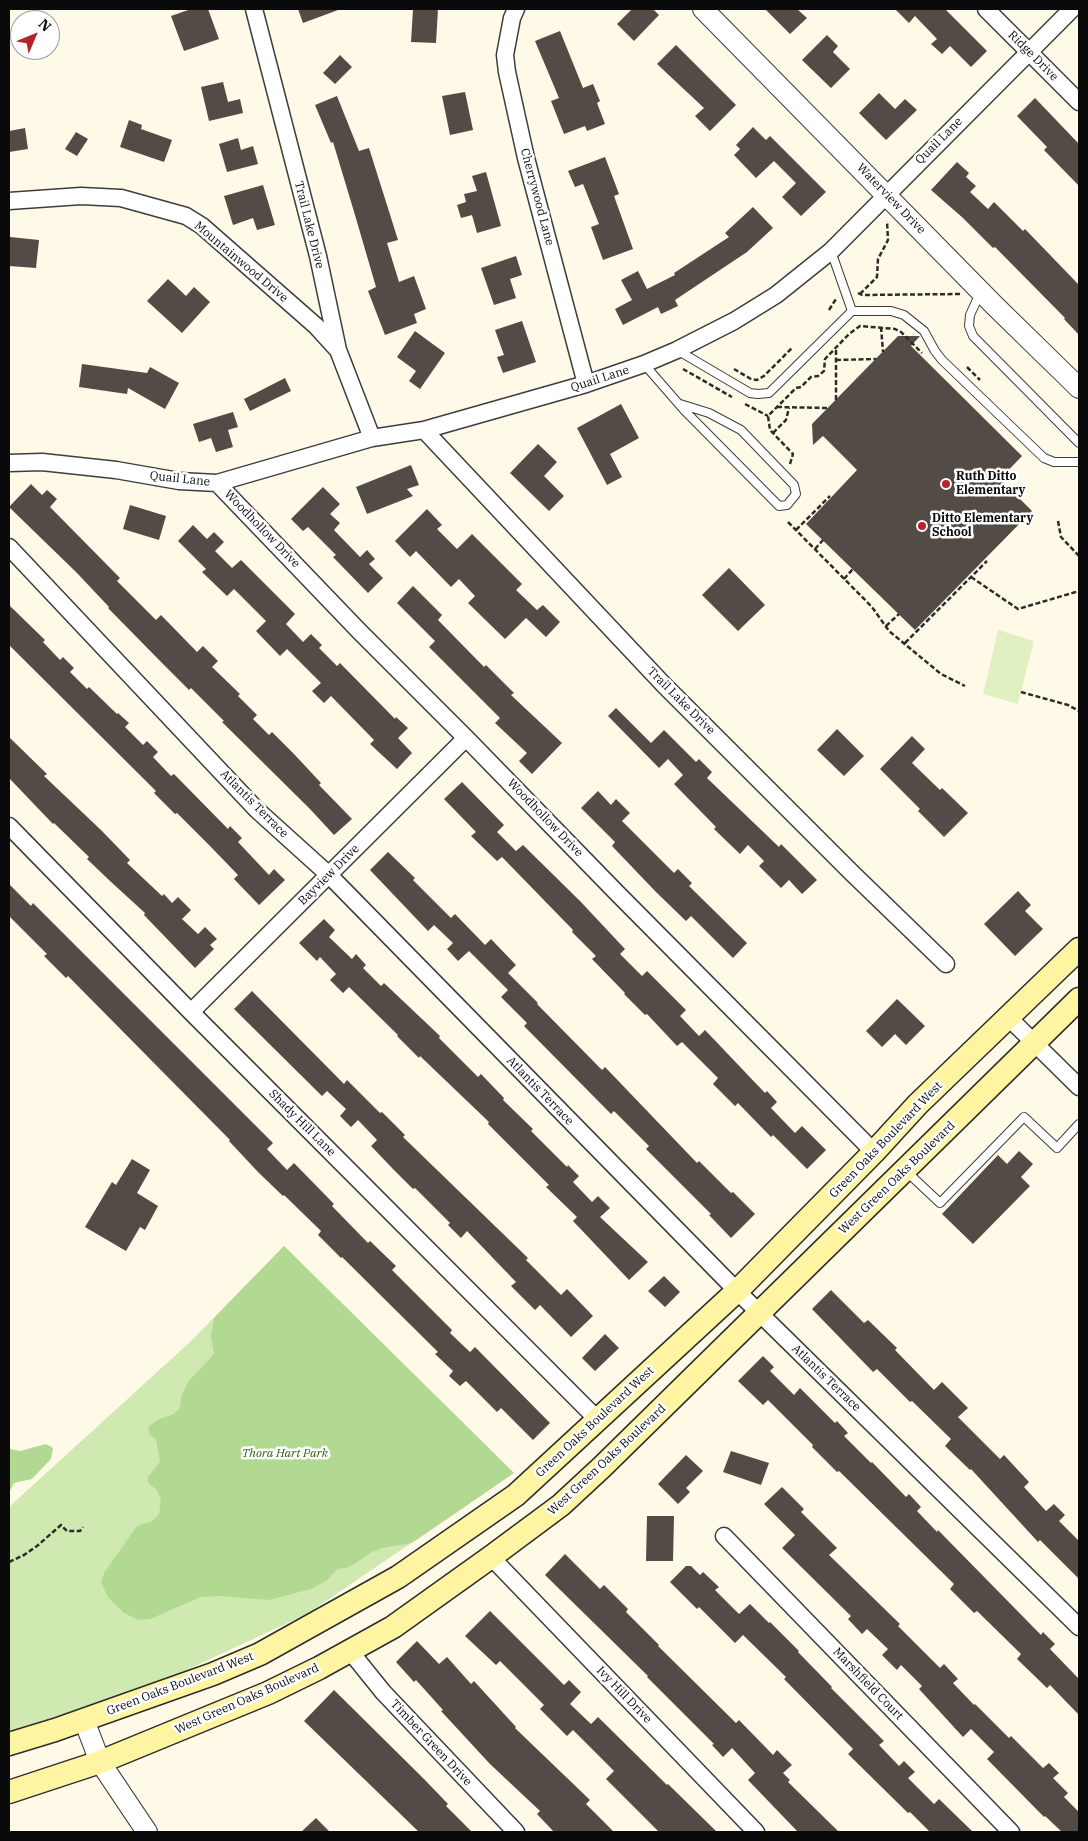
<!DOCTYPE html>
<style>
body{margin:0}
#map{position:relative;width:1088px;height:1841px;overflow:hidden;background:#fffae7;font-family:"IBM Plex Serif",serif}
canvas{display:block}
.frame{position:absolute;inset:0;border:10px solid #0a0a0a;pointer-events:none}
.north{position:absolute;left:10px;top:10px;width:50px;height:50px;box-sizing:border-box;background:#fff;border:1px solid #9d9d9d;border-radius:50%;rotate:45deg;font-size:14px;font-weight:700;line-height:20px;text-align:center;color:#0a0a0a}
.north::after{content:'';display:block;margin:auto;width:18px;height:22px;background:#ba222a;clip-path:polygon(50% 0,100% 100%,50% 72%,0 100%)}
</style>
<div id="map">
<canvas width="1088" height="1841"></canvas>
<div class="frame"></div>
<div class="north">N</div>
</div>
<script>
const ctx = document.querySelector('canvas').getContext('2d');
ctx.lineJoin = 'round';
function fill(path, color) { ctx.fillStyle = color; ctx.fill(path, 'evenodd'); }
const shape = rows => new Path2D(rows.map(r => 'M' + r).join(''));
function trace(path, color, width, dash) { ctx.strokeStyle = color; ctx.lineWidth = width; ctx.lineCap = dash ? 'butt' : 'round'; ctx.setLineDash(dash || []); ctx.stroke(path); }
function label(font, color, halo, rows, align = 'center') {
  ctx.font = font + ' "IBM Plex Serif",serif'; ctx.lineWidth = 5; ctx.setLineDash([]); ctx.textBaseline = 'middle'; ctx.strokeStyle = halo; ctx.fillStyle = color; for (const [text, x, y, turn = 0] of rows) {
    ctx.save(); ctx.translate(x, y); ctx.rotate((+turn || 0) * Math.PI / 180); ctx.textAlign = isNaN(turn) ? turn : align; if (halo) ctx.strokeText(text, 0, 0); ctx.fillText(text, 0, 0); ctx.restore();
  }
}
fill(shape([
 [284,1246,514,1473,307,1614,64,1727,9,1745,9,1507,190,1342]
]), '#cfe9b1');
fill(shape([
 [284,1246,514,1473,412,1543,382,1548,370,1553,356,1563,346,1568,338,1569,326,1581,311,1589,269,1600,220,1596,201,1597,150,1619,139,1620,124,1613,108,1597,101,1582,104,1573,137,1526,152,1521,159,1514,161,1500,157,1490,149,1484,147,1478,160,1462,156,1439,150,1435,148,1427,157,1420,174,1414,180,1407,181,1396,188,1382,214,1354,211,1336,214,1318],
 [46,1444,53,1448,51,1459,32,1479,14,1483,9,1493,9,1449,20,1451]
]), '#b2d991');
fill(shape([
 [998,630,1034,641,1018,704,983,694]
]), '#e1f0c3');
fill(shape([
 [191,9,208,9,219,39,184,51,171,16],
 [298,9,337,9,338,10,303,23],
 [413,9,438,9,436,43,411,42],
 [632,9,653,9,659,15,634,41,617,24],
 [765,9,797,9,807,18,790,34],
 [895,9,945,9,987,51,971,67,950,46,942,54,931,44,937,39,915,16,909,23],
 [560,31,583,88,593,84,600,101,597,103,605,124,587,131,585,126,564,134,551,101,559,98,535,41],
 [827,35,838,46,833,52,850,69,831,88,802,60],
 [676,45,736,105,710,131,695,116,704,108,657,64],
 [340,55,352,67,335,84,323,73],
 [223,82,228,102,240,99,243,113,209,121,201,87],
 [465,92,473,130,450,135,442,96],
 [879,93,895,109,905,99,917,110,886,140,859,113],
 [337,96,359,151,369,148,398,240,387,243,399,282,414,276,426,309,414,314,417,323,385,335,368,291,376,287,355,215,333,142,331,143,315,105],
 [1035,98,1079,144,1079,186,1044,150,1047,147,1017,116],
 [129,120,142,125,141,129,172,140,164,162,120,147],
 [753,127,766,140,770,136,826,192,801,216,782,197,796,183,774,161,756,178,734,155,740,149,736,145],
 [25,128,28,149,9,152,9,131],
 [76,132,88,139,77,156,65,149],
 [238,138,241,150,253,146,258,164,227,172,219,144],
 [605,157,619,194,614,196,633,249,603,260,591,227,599,224,583,184,575,187,568,171],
 [957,162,969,173,966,177,976,186,970,192,988,209,994,202,1023,231,1025,229,1079,285,1079,335,1064,319,1065,318,995,247,993,248,963,218,931,190],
 [486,172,501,226,477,233,472,215,461,218,457,205,466,202,464,194,477,191,472,176],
 [263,185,275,225,257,230,253,218,233,225,224,196],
 [753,207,773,228,747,252,675,300,678,306,661,314,658,307,623,325,615,309,632,300,621,280,638,271,647,289,675,275,674,273,729,237,725,233],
 [10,237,39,240,36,268,9,266],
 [516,256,522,275,510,279,516,298,494,305,481,268],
 [168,279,186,296,194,287,210,302,182,333,147,301],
 [522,321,536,362,503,373,497,357,504,355,495,330],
 [415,331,445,353,420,389,409,381,416,371,397,357],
 [898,336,920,336,911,346,1022,456,1000,479,1032,511,915,630,806,524,857,470,823,436,813,445,812,424],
 [82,364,147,373,150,367,179,383,165,409,128,388,127,394,79,387],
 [285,378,291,391,250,411,244,399],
 [621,404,639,438,610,454,622,477,607,485,577,428],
 [233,412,238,427,228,430,233,447,216,452,211,438,199,442,193,424],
 [538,444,557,462,544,476,564,496,549,511,510,473],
 [411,465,419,485,407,489,413,496,367,514,356,487],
 [31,484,42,495,47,490,57,499,50,507,120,578,117,581,156,620,161,615,197,652,203,646,218,661,212,667,240,694,238,696,257,715,253,719,269,735,272,732,294,754,321,783,319,785,352,819,334,835,310,809,222,722,224,721,191,688,189,690,161,662,108,608,109,607,77,573,9,507],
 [323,487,340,504,330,514,340,523,334,530,360,557,367,550,375,559,369,564,383,578,368,593,333,557,336,555,308,527,303,531,291,519],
 [130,505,166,516,159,540,123,529],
 [427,509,442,525,437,529,457,549,472,534,522,584,516,590,537,610,543,605,560,622,546,637,526,618,505,639,468,603,475,596,459,579,451,587,416,551,410,557,395,541],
 [193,525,207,539,214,532,224,542,215,551,232,568,241,560,295,614,286,624,303,642,311,634,322,645,319,648,337,666,340,663,395,719,396,717,408,728,398,738,412,753,397,769,370,744,374,740,331,696,324,703,312,691,321,683,287,649,280,656,256,631,266,621,234,589,227,596,202,572,206,569,178,541],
 [729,568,765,605,738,631,702,595],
 [413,586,442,615,438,620,484,667,486,665,514,693,511,695,562,743,532,774,519,761,527,753,495,723,500,718,429,647,435,641,397,603],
 [9,605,45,640,43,642,60,660,63,657,74,668,70,672,87,689,89,687,117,714,118,713,129,723,125,727,143,745,147,741,158,752,153,757,171,776,174,774,228,829,230,826,242,838,238,842,269,875,274,869,285,880,259,905,234,879,238,875,210,846,177,813,175,814,154,793,156,791,9,645],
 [616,708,651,743,664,730,696,762,699,759,712,772,707,778,779,847,781,844,817,880,802,894,789,880,781,888,759,866,764,861,748,845,740,854,714,829,716,827,674,784,683,775,668,759,659,768,608,716],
 [837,729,864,756,844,776,817,750],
 [912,736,925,749,912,763,940,790,942,788,968,813,944,837,918,811,920,809,880,769],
 [9,737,47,774,44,776,102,831,130,860,127,863,162,896,164,894,172,903,178,897,191,910,182,919,198,934,205,927,217,939,210,945,214,949,195,968,144,915,145,913,110,881,87,859,89,857,54,823,53,824,9,778],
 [462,782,504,825,497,832,516,851,523,845,580,901,625,949,620,954,642,976,647,971,686,1010,680,1016,699,1036,705,1030,765,1093,767,1091,777,1102,771,1108,795,1133,802,1126,826,1150,807,1169,773,1135,771,1137,738,1103,735,1106,713,1084,718,1078,682,1042,677,1046,647,1014,645,1015,624,994,625,993,592,959,596,956,572,932,573,930,502,857,497,861,471,836,476,832,444,799],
 [598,791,611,805,616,799,630,813,622,821,674,873,678,869,692,883,689,886,747,943,733,958,691,916,686,921,656,892,612,846,615,842,581,808],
 [388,852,415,878,413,880,451,918,455,914,485,945,491,939,516,965,508,973,538,1003,537,1004,602,1070,605,1067,697,1163,699,1161,731,1193,733,1192,755,1214,731,1238,709,1215,711,1214,646,1149,649,1146,614,1111,611,1114,524,1026,527,1023,501,997,508,990,469,951,458,961,447,949,453,943,434,925,428,931,370,870],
 [9,884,31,906,33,903,273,1143,267,1149,287,1170,294,1163,334,1204,332,1206,368,1243,370,1241,396,1266,392,1270,452,1330,450,1333,470,1352,475,1347,550,1423,533,1440,501,1408,497,1412,466,1381,460,1386,449,1376,453,1371,435,1354,438,1352,342,1257,341,1258,318,1235,321,1231,284,1195,283,1196,258,1172,229,1141,230,1140,68,976,66,978,44,956,47,954,9,916],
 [1018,891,1031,905,1025,911,1043,929,1015,956,984,924],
 [324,919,335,930,329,937,352,959,356,954,366,965,363,968,381,986,384,983,440,1036,439,1038,478,1077,481,1074,504,1098,503,1100,533,1129,531,1131,567,1167,568,1165,579,1176,573,1182,592,1202,598,1196,610,1208,600,1217,648,1262,629,1280,573,1221,577,1217,546,1187,549,1185,488,1124,489,1122,420,1056,419,1058,397,1036,398,1035,349,987,343,993,330,980,336,974,320,957,317,961,299,943],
 [252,991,344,1084,347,1080,380,1113,382,1112,405,1135,403,1137,528,1258,526,1260,561,1295,567,1289,593,1316,571,1337,540,1305,535,1310,511,1286,516,1282,467,1231,461,1238,448,1225,450,1223,415,1188,413,1189,393,1169,371,1146,377,1140,358,1120,351,1127,340,1116,346,1109,327,1091,322,1096,234,1009],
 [897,999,925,1026,906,1045,895,1034,882,1047,866,1031],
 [1019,1151,1033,1164,1021,1177,1030,1186,973,1244,942,1214,998,1155,1007,1164],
 [132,1159,150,1170,137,1193,158,1206,145,1230,140,1227,126,1251,85,1227,112,1182,116,1185],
 [664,1276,680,1292,665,1307,648,1291],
 [831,1290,864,1323,868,1320,897,1348,895,1350,934,1390,942,1382,968,1408,958,1417,1000,1459,1004,1455,1029,1482,1024,1487,1046,1511,1054,1504,1065,1515,1059,1521,1079,1541,1079,1579,1040,1540,1038,1542,971,1469,970,1470,945,1446,951,1439,912,1401,910,1402,877,1369,873,1372,812,1309],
 [605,1334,619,1348,595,1371,582,1358],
 [763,1356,774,1367,770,1371,794,1395,800,1388,835,1423,837,1421,848,1433,844,1436,871,1463,872,1462,906,1497,909,1494,921,1507,917,1511,937,1532,938,1530,1041,1635,1043,1632,1055,1644,1050,1649,1079,1679,1079,1715,1050,1685,1047,1688,1017,1659,1021,1654,977,1611,974,1613,950,1589,954,1584,839,1471,837,1472,812,1447,813,1445,768,1400,763,1405,738,1381],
 [731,1451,769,1463,761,1485,723,1472],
 [686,1455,703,1471,686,1488,690,1492,678,1504,658,1484],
 [782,1487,804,1509,801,1512,837,1548,829,1555,900,1624,898,1626,940,1668,944,1664,958,1679,953,1683,974,1705,975,1704,1009,1738,1011,1736,1043,1768,1049,1763,1059,1773,1053,1778,1068,1793,1064,1797,1079,1812,1079,1832,1062,1832,1045,1816,1044,1817,987,1759,994,1752,971,1729,963,1737,919,1689,922,1686,901,1665,897,1670,882,1655,888,1649,867,1629,862,1634,848,1619,851,1616,782,1548,795,1535,764,1504],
 [647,1516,674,1516,673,1561,646,1561],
 [565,1554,600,1589,604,1585,628,1609,626,1612,659,1645,658,1646,736,1723,739,1720,773,1755,777,1750,792,1765,783,1773,790,1780,788,1782,839,1832,798,1832,748,1780,755,1773,732,1748,723,1757,712,1745,714,1744,647,1677,648,1676,545,1575],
 [686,1566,691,1566,700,1575,703,1572,719,1587,715,1590,739,1614,750,1604,769,1623,770,1622,799,1651,798,1652,832,1687,831,1688,884,1741,879,1745,899,1766,904,1761,915,1772,908,1778,934,1804,939,1799,973,1832,930,1832,910,1812,908,1813,848,1754,853,1749,784,1679,786,1677,743,1635,735,1643,699,1607,697,1609,670,1582],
 [490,1611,564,1685,569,1680,581,1692,570,1704,591,1724,598,1717,667,1785,668,1784,717,1832,659,1832,606,1779,614,1771,573,1730,567,1736,540,1709,544,1705,500,1661,496,1665,465,1636],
 [417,1641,439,1664,447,1657,471,1684,474,1681,516,1727,515,1728,590,1800,586,1804,614,1832,554,1832,537,1814,540,1811,490,1764,441,1711,443,1710,416,1680,414,1682,396,1662],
 [334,1690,424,1779,448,1804,446,1806,472,1832,419,1832,304,1721],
 [316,1818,330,1832,301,1832]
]), '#534b46');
const service = shape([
 [980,293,970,315,969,326,973,336,1079,443],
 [852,311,891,311,904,315,924,331,935,351,942,360,1044,458,1054,462,1079,462],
 [677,350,750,393,758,394,769,393,852,311,831,251],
 [644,364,684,410,779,506,787,505,796,494,794,485,741,430,709,413,680,404],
 [906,1171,940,1203,1024,1117,1057,1148,1079,1124]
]);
const minor = shape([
 [254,9,318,256,338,350,372,438],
 [516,9,512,18,505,55,507,72,526,158,586,384],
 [986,9,1079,102],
 [9,201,81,196,121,198,186,216,202,226,316,326,337,349],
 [424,430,663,684,852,873,946,964],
 [9,463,42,462,116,470,179,481,217,483,372,438,424,430,586,384,644,364,677,350,734,321,776,295,831,251,1072,9],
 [217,483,359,631,466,738,617,893,874,1152],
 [9,547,257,810,329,875,737,1291,1079,1627],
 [9,826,191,1012,597,1419],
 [191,1012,466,738],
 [1009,1018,1079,1087],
 [724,1536,1011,1832],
 [491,1557,756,1832],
 [350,1651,383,1692,516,1832]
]);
const tertiary = shape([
 [703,9,995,306,1079,388],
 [84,1720,100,1762,147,1832]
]);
const secondary = shape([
 [9,1744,55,1730,213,1674,260,1654,398,1577,516,1495,737,1291,874,1152,918,1104,1079,949],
 [9,1792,100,1762,268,1693,319,1668,393,1627,491,1557,561,1505,602,1467,1079,999]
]);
trace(service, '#3d3d3d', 10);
trace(minor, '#3d3d3d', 19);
trace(tertiary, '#3d3d3d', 22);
trace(secondary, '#2c2c2c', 25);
trace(shape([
 [858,293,862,295,960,294],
 [860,294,877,277,878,259,888,240,887,221],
 [829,310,836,299],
 [881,327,883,352],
 [836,360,876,359],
 [967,367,980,380],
 [683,369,732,397],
 [734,369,751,379,757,380,764,376,792,348],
 [836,400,836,347],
 [745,404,768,416],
 [777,407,828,408],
 [773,433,786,420,789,408],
 [790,464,793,454,770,430,768,416,796,388,801,387,811,377,818,376,824,371,825,359,849,334,860,326,895,329,901,332,922,353],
 [1058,521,1061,537,1079,556],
 [788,522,872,607,889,631,941,674,965,686],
 [796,530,830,496],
 [815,549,823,540],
 [971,577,1018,609,1079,591],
 [844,579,853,569],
 [886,626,899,614],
 [905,643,987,561],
 [1021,692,1068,705,1079,711],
 [9,1562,24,1555,37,1546,61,1525,67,1531,80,1531,83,1527]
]), '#2c2c2c', 2.5, [5, 2.5]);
trace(service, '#fff', 8);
trace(minor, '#fff', 16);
trace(tertiary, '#fff', 20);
trace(secondary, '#fff4a2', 22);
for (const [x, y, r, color] of [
 [946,484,5,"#ba222a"],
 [922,526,5,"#ba222a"]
]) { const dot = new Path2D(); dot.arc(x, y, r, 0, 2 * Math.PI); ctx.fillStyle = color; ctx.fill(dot); trace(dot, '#fff', 2); }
label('12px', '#0a0a0a', '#fff', [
 ["Ridge Drive",1033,56,45],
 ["Quail Lane",939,141,-45],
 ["Cherrywood Lane",537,197,75],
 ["Waterview Drive",891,199,46],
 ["Trail Lake Drive",309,225,76],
 ["Mountainwood Drive",241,262,40],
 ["Quail Lane",600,379,-18],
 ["Quail Lane",180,479,6],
 ["Woodhollow Drive",262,529,46],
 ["Trail Lake Drive",681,701,45],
 ["Atlantis Terrace",254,804,45],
 ["Woodhollow Drive",545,818,46],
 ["Bayview Drive",329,875,-45],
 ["Atlantis Terrace",540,1091,46],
 ["Shady Hill Lane",302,1123,45],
 ["Green Oaks Boulevard West",886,1140,-46],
 ["West Green Oaks Boulevard",897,1178,-44],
 ["Atlantis Terrace",826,1378,44],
 ["Green Oaks Boulevard West",595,1422,-43],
 ["West Green Oaks Boulevard",607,1460,-43],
 ["Green Oaks Boulevard West",180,1684,-21],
 ["Marshfield Court",868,1684,46],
 ["Ivy Hill Drive",624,1695,46],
 ["West Green Oaks Boulevard",247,1699,-24],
 ["Timber Green Drive",431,1743,47]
]);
label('bold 12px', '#0a0a0a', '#fff', [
 ["Ruth Ditto",956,477],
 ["Elementary",956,491],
 ["Ditto Elementary",932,519],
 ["School",932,533]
], 'left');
label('italic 12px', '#2a611b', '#fff', [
 ["Thora Hart Park",285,1454]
]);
</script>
